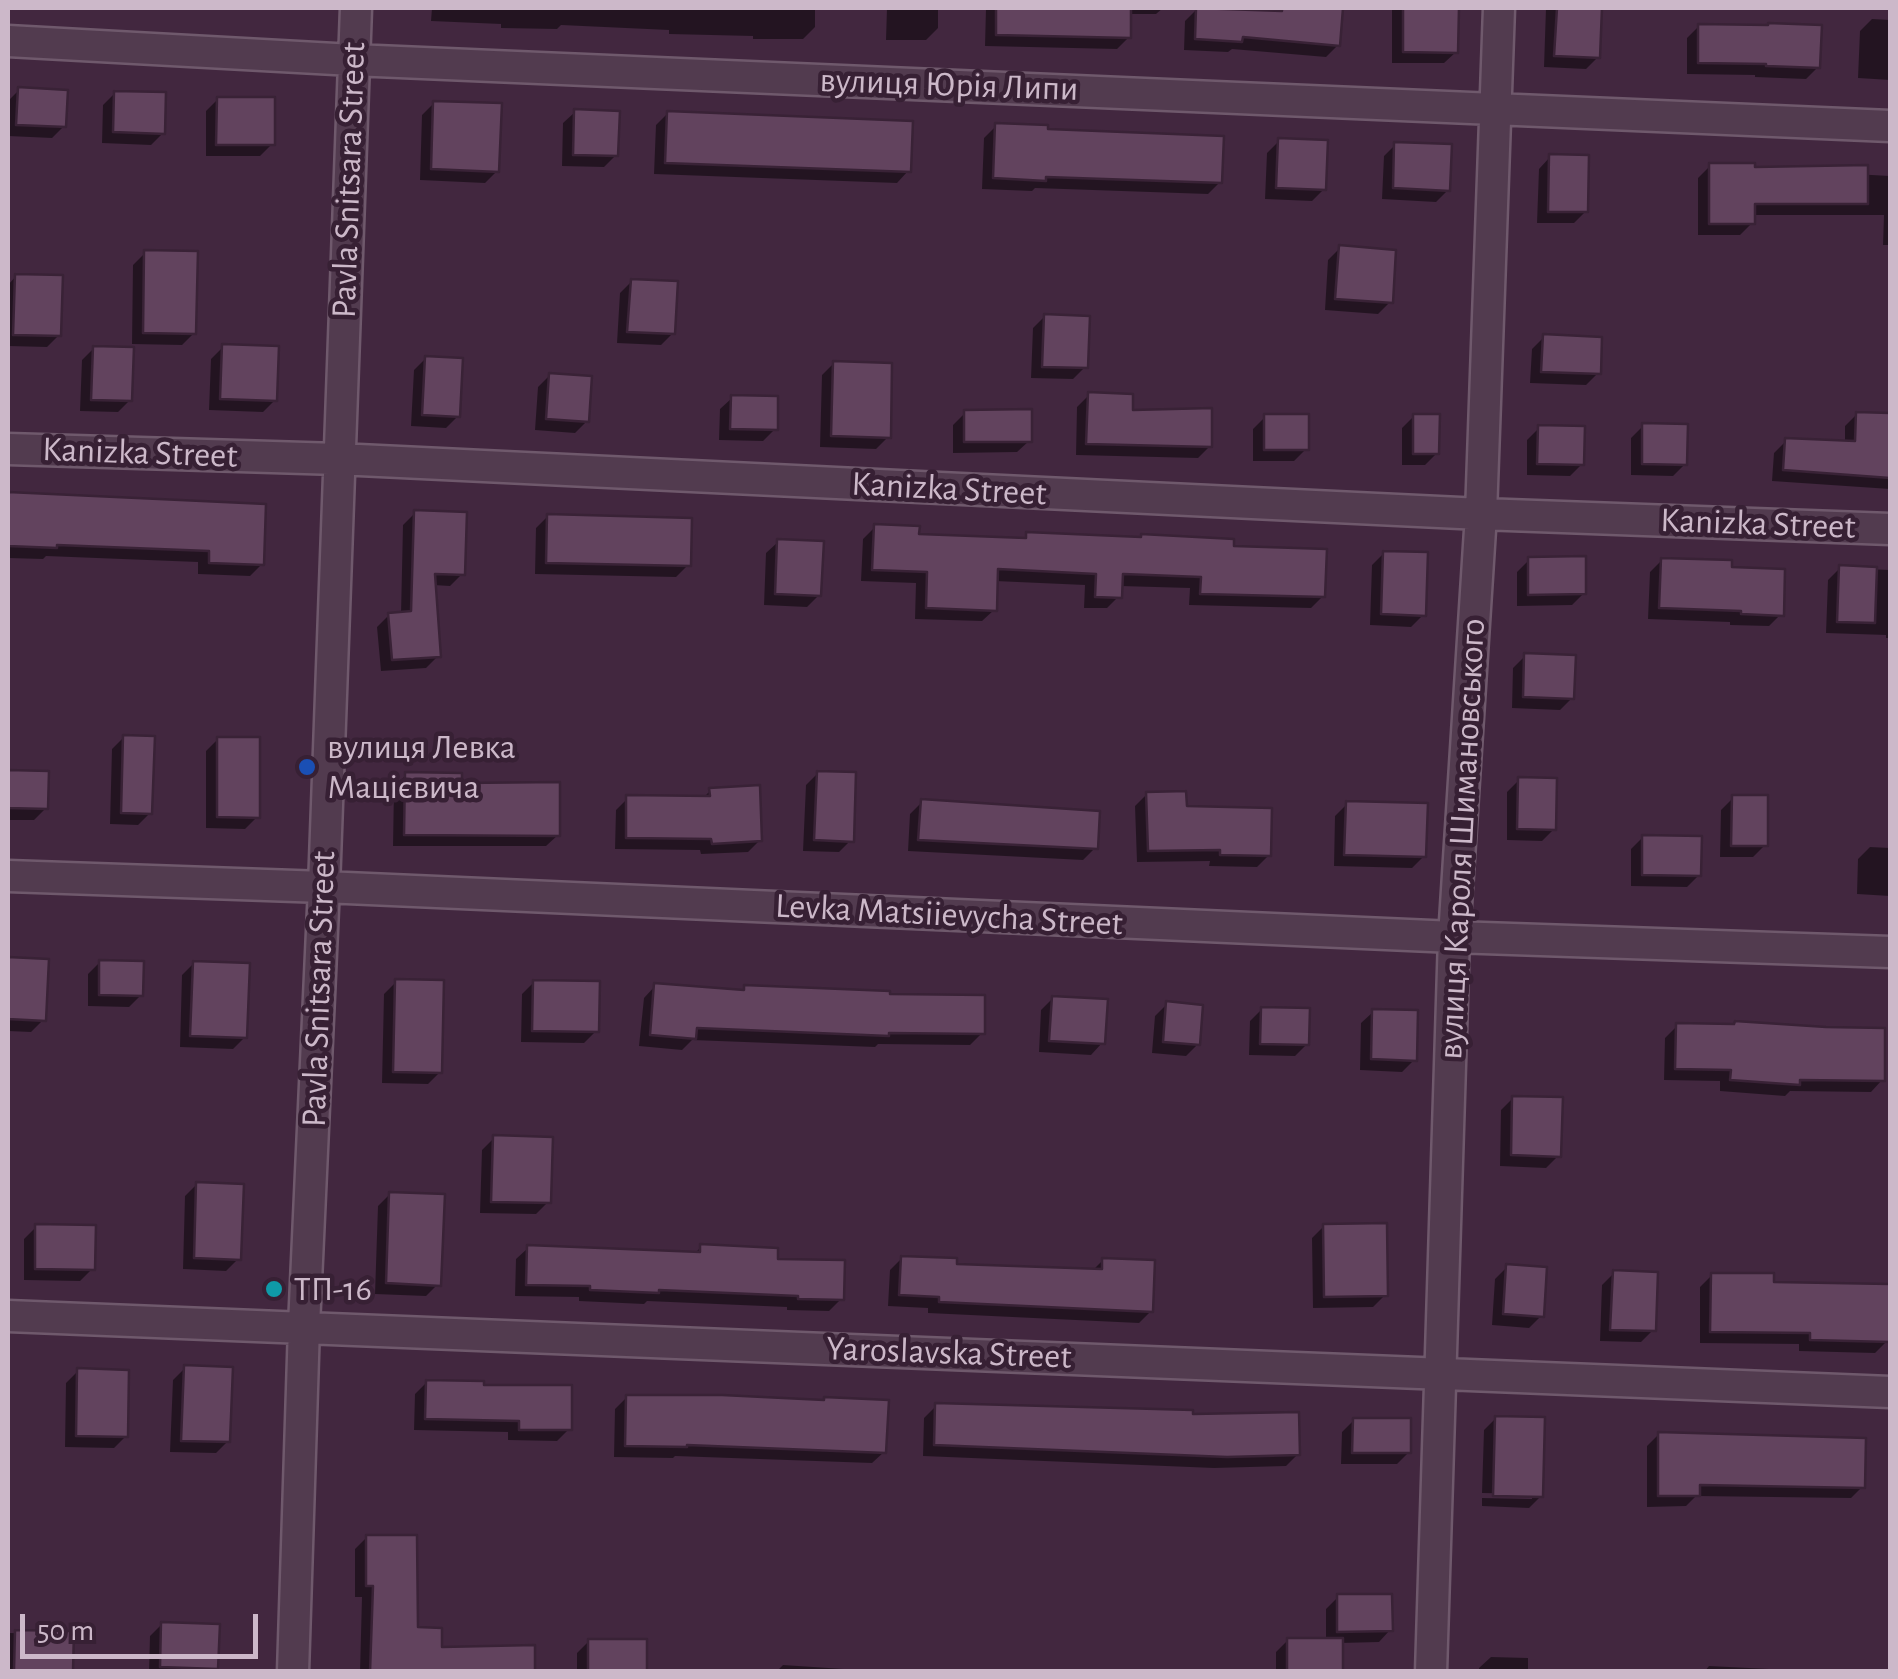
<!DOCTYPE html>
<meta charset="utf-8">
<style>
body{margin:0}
#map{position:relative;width:1898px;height:1679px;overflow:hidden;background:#42273f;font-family:"Alegreya Sans",sans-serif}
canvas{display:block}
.frame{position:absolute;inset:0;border:10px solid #ccb8c9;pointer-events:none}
.scale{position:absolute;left:20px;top:1614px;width:238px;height:45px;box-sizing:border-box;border:5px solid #ccb8c9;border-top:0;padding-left:12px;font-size:30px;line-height:35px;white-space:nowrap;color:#ccb8c9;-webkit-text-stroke:8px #372034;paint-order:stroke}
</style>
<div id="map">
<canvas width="1898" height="1679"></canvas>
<div class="frame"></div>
<div class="scale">50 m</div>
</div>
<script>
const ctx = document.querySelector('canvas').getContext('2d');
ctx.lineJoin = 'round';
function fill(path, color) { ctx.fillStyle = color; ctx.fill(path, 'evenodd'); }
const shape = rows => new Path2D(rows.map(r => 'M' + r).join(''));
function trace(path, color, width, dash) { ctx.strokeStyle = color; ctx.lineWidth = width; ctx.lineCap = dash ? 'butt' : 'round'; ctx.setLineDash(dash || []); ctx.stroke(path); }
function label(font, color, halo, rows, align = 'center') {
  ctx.font = font + ' "Alegreya Sans",sans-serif'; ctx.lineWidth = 9; ctx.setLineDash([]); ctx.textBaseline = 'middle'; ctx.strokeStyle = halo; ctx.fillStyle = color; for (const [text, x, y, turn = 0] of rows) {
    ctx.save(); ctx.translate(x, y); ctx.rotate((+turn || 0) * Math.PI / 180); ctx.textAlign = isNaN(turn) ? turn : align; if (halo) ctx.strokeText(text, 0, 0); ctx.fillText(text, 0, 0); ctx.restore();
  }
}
fill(shape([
 [432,8,815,8,815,27,803,39,753,39,753,36,669,34,669,30,561,25,557,29,501,28,501,24,431,21],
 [887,8,938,8,938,28,926,40,886,40],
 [986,8,1163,8,1156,14,1129,14,1129,37,1117,49,985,46],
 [1273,8,1341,8,1338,45,1326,57,1232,49,1228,52,1184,50,1185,21,1197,9,1272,13],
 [1392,8,1456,8,1456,52,1444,63,1392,63],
 [1546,8,1600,8,1598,57,1586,69,1544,67],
 [1872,19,1890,20,1890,80,1858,78,1860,31],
 [1699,26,1818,67,1806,79,1755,77,1755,75,1687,74,1687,38],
 [19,90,64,126,52,138,8,136,8,101],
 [115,93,163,133,151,145,102,143,103,105],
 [218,99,272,144,260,156,206,156,206,111],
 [434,103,497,171,485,183,420,180,422,115],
 [575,112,616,155,604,167,562,166,563,123],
 [668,113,908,171,897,183,654,174,656,125],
 [996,126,1045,131,1220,182,1208,194,1035,188,1032,191,982,189,984,138],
 [1279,141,1324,189,1312,201,1265,199,1267,153],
 [1395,145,1448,190,1436,202,1382,199,1384,156],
 [1550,157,1586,211,1574,223,1537,223,1539,169],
 [1710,166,1890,176,1890,245,1883,245,1884,215,1752,215,1752,223,1740,235,1698,235,1698,178],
 [1340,248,1390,302,1378,314,1325,310,1328,260],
 [145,253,194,333,182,345,132,344,133,265],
 [16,276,59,335,47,347,8,346,8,285],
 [632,281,673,333,661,345,617,343,620,293],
 [1045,316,1085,367,1073,379,1031,378,1033,328],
 [1544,337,1598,373,1586,385,1530,383,1532,349],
 [223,347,275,400,263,412,209,410,211,359],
 [94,348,130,400,118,412,80,411,82,360],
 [426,358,458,416,446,428,411,426,414,370],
 [834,363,888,437,876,449,820,447,822,375],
 [550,375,587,421,575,433,535,430,538,387],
 [1089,395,1130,413,1210,446,1198,458,1076,455,1077,407],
 [732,398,775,429,763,441,719,440,720,409],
 [965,413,1029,441,1017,452,953,453,953,425],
 [1857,414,1890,416,1890,489,1772,481,1774,453,1786,441,1845,443,1845,426],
 [1414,416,1437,453,1425,465,1402,465,1402,428],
 [1265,417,1306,449,1294,461,1253,461,1253,429],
 [1643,426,1685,464,1673,476,1631,475,1631,438],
 [1539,428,1582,464,1570,476,1527,475,1527,440],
 [9,494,262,564,250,576,198,574,198,562,46,556,43,559,8,558],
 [415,513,462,574,450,586,433,585,438,656,426,668,381,671,377,627,389,615,401,614,403,525],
 [548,516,688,565,676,577,535,574,536,528],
 [875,527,917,536,1022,540,1027,535,1231,548,1323,596,1311,608,1189,605,1190,588,1120,586,1119,596,1107,608,1084,608,1085,585,995,581,994,610,982,621,915,619,916,583,861,581,863,539],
 [778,542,819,595,807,607,764,605,766,553],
 [1384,553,1423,615,1411,627,1370,625,1372,565],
 [1529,560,1584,593,1572,605,1517,606,1517,572],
 [1662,560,1729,569,1781,614,1769,626,1730,625,1730,622,1648,619,1650,572],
 [1840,568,1890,570,1890,638,1886,638,1886,635,1826,633,1828,580],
 [1525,656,1572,698,1560,710,1512,708,1513,668],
 [124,737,150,813,138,825,110,824,112,749],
 [218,739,257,817,245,829,206,828,206,751],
 [8,772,46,773,46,808,34,820,8,820],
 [818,773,851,840,839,852,803,851,806,785],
 [406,775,460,785,558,835,546,846,393,846,394,787],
 [1519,780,1554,829,1542,841,1507,840,1507,792],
 [711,790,760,840,748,852,701,854,700,850,615,849,616,810,628,798,703,798],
 [1147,794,1184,808,1269,855,1257,867,1209,866,1210,861,1137,862,1135,806],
 [1733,798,1765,845,1753,857,1720,857,1721,810],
 [922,802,1095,848,1083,860,908,851,910,814],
 [1347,804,1424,856,1412,868,1334,866,1335,816],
 [1643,837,1699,875,1687,887,1631,886,1631,849],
 [1870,847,1890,848,1890,896,1857,894,1858,859],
 [8,960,46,961,43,1020,31,1032,8,1031],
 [100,962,141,995,129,1007,88,1006,88,974],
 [194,963,245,1037,233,1049,180,1047,182,975],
 [396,982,440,1072,428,1084,382,1083,384,994],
 [534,982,596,1031,584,1043,521,1042,522,994],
 [655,986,741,993,746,988,982,1033,970,1045,878,1044,875,1047,692,1040,682,1050,639,1046,644,998],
 [1053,998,1102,1043,1091,1055,1039,1052,1041,1010],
 [1167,1004,1198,1044,1186,1056,1152,1053,1155,1016],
 [1262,1009,1307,1044,1295,1056,1249,1055,1250,1021],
 [1373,1012,1414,1060,1402,1072,1360,1070,1361,1023],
 [1677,1026,1882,1080,1871,1092,1790,1091,1785,1096,1720,1091,1720,1081,1664,1080,1665,1038],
 [1513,1098,1558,1156,1546,1168,1500,1166,1501,1110],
 [494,1138,548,1202,536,1214,480,1213,482,1150],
 [197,1184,238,1259,226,1271,183,1269,185,1196],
 [390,1194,438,1284,426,1296,375,1294,378,1206],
 [1324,1226,1385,1295,1373,1307,1313,1308,1312,1238],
 [36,1227,92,1269,80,1281,24,1280,24,1239],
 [701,1247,775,1261,841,1299,829,1311,787,1310,787,1307,647,1301,644,1304,579,1301,579,1297,515,1296,516,1259,528,1248,694,1254],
 [902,1258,954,1266,1092,1271,1103,1260,1151,1311,1139,1323,928,1313,928,1308,888,1306,890,1270],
 [1507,1267,1541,1316,1529,1328,1492,1325,1495,1279],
 [1614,1273,1653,1330,1641,1342,1600,1341,1602,1285],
 [1712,1275,1772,1284,1887,1341,1875,1353,1799,1351,1799,1344,1700,1343,1700,1287],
 [185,1368,228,1441,216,1453,170,1452,173,1380],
 [78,1371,126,1436,114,1448,65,1447,66,1383],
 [427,1382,481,1387,569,1429,557,1441,508,1440,508,1432,414,1430,415,1394],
 [627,1397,884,1452,872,1463,675,1456,673,1458,614,1457,615,1409],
 [936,1406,1191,1417,1298,1454,1286,1466,1214,1468,923,1456,924,1418],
 [1496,1418,1541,1496,1529,1508,1482,1506,1482,1498,1532,1499,1532,1494,1482,1493,1484,1430],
 [1354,1420,1409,1452,1397,1464,1341,1464,1342,1432],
 [1659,1434,1863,1486,1851,1498,1696,1496,1686,1506,1647,1507,1647,1446],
 [367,1537,415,1629,439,1649,532,1672,360,1672,362,1597,355,1597,355,1549],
 [1338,1597,1390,1630,1379,1642,1340,1643,1340,1672,1276,1672,1276,1652,1288,1640,1326,1641,1326,1609],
 [162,1624,215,1668,212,1672,149,1672,150,1636],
 [8,1633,71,1634,71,1670,8,1672],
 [589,1641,645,1669,696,1672,577,1672,577,1653],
 [1491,1657,1528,1658,1528,1672,1479,1672,1479,1668],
 [783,1665,889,1672,776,1672],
 [1709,1666,1769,1669,1769,1672,1704,1672]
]), '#0007');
const building = shape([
 [996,8,1131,8,1131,38,996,35,996,8],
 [1196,8,1282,11,1282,8,1343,8,1340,46,1243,37,1242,42,1195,39,1196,8],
 [1403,8,1459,8,1458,53,1403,52,1403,8],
 [1557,8,1602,8,1600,58,1554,56,1557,8],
 [1768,23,1822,25,1820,68,1766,66,1766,64,1698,63,1698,24,1768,25,1768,23],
 [18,87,68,90,66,127,16,125,18,87],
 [114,91,166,92,165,134,113,132,114,91],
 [217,97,275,97,275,145,216,145,217,97],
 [433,101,502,103,499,172,431,169,433,101],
 [574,109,620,111,618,156,573,155,574,109],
 [667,111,913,121,911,172,665,163,667,111],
 [995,123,1048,125,1048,129,1224,136,1222,183,1046,177,1046,181,993,178,995,123],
 [1278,138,1328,140,1326,190,1276,188,1278,138],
 [1394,142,1452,144,1450,191,1393,188,1394,142],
 [1549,154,1589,155,1588,212,1548,212,1549,154],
 [1709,163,1755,163,1755,167,1868,165,1868,204,1755,204,1755,224,1709,224,1709,163],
 [1339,245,1396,250,1393,303,1335,299,1339,245],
 [144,250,198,251,196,334,143,333,144,250],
 [15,274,63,275,61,336,13,335,15,274],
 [631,279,678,281,675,334,627,332,631,279],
 [1044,314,1090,316,1088,368,1042,367,1044,314],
 [1543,334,1602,337,1601,374,1541,372,1543,334],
 [222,344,279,346,277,401,220,399,222,344],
 [93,346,134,347,132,401,91,400,93,346],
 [425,356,463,358,460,417,422,415,425,356],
 [833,361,892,363,891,438,831,436,833,361],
 [549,373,592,376,589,422,546,419,549,373],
 [1088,392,1133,394,1133,410,1212,408,1212,447,1086,444,1088,392],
 [731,395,778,396,778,430,730,429,731,395],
 [1032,409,1032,442,964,442,964,410,1032,409],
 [1856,412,1890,413,1890,478,1783,470,1785,438,1855,441,1856,412],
 [1264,414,1309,414,1309,450,1264,450,1264,414],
 [1413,414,1440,414,1439,454,1413,454,1413,414],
 [1642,423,1688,424,1687,465,1642,464,1642,423],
 [1538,425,1585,426,1584,465,1537,464,1538,425],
 [8,492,266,504,264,565,209,563,209,551,57,545,57,548,8,546,8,492],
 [414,510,467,512,465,575,435,574,441,657,392,660,388,613,411,611,414,510],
 [547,514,692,518,691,566,546,563,547,514],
 [874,524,920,526,919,534,1026,538,1026,532,1141,537,1141,534,1234,539,1234,546,1327,549,1325,597,1200,594,1201,577,1123,574,1122,598,1095,597,1096,574,998,569,997,611,926,608,927,572,872,570,874,524],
 [777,539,824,541,821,596,775,594,777,539],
 [1383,551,1428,552,1426,616,1381,614,1383,551],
 [1586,556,1586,594,1528,595,1528,557,1586,556],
 [1661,558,1732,560,1732,567,1785,569,1784,616,1741,614,1741,611,1659,608,1661,558],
 [1839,565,1877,567,1875,623,1837,622,1839,565],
 [1524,653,1576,655,1574,699,1523,697,1524,653],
 [123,735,155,736,152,814,121,813,123,735],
 [217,737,260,737,260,818,217,817,217,737],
 [8,770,49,771,48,809,8,808,8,770],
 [817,771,856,772,854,842,814,840,817,771],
 [405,772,462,773,462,783,560,782,560,836,404,835,405,772],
 [1518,777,1557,778,1556,830,1517,829,1518,777],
 [760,785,762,841,712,844,711,839,626,838,626,795,710,796,709,788,760,785],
 [1186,791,1187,806,1272,808,1271,856,1220,855,1220,850,1148,851,1146,792,1186,791],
 [1732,795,1768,795,1768,846,1731,846,1732,795],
 [921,799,1100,811,1098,849,918,840,921,799],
 [1346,801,1428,803,1426,857,1344,855,1346,801],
 [1642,835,1702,836,1701,876,1642,875,1642,835],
 [8,957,49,959,46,1021,8,1019,8,957],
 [99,960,144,961,143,996,99,995,99,960],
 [193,961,250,963,247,1038,190,1036,193,961],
 [395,979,444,980,442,1073,393,1072,395,979],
 [533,980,600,981,599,1032,532,1031,533,980],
 [654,983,744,990,744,985,890,991,890,994,985,995,985,1034,889,1033,889,1036,697,1028,696,1039,650,1035,654,983],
 [1052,996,1108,999,1105,1044,1049,1041,1052,996],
 [1166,1001,1203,1005,1200,1045,1163,1042,1166,1001],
 [1261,1007,1310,1008,1309,1045,1260,1044,1261,1007],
 [1372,1009,1418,1010,1417,1061,1371,1059,1372,1009],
 [1735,1021,1826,1027,1885,1028,1885,1081,1800,1080,1800,1085,1730,1080,1731,1070,1675,1069,1676,1023,1734,1024,1735,1021],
 [1512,1096,1563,1097,1561,1157,1511,1155,1512,1096],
 [493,1135,553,1137,551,1203,491,1202,493,1135],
 [196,1182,244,1184,241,1260,194,1258,196,1182],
 [389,1192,445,1194,441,1286,386,1283,389,1192],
 [1387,1223,1388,1296,1324,1297,1323,1224,1387,1223],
 [35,1224,96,1225,95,1270,35,1269,35,1224],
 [700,1244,778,1248,778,1259,845,1260,844,1300,798,1299,798,1296,659,1290,659,1293,590,1290,590,1286,526,1285,527,1245,700,1252,700,1244],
 [901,1256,957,1258,957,1264,1102,1269,1102,1258,1155,1260,1153,1312,939,1302,939,1297,899,1295,901,1256],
 [1506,1264,1547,1267,1544,1317,1503,1314,1506,1264],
 [1613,1270,1658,1272,1656,1331,1610,1330,1613,1270],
 [1711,1273,1774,1273,1774,1282,1890,1284,1890,1342,1810,1340,1810,1333,1710,1332,1711,1273],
 [184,1365,233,1367,230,1442,181,1441,184,1365],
 [77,1368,129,1370,128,1437,76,1436,77,1368],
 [426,1380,484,1381,484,1385,572,1385,572,1430,519,1430,519,1421,425,1419,426,1380],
 [626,1395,722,1395,824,1400,824,1397,889,1400,886,1453,687,1445,687,1447,625,1446,626,1395],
 [935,1403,1193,1410,1193,1414,1299,1412,1300,1455,1227,1457,934,1445,935,1403],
 [1495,1416,1545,1417,1543,1497,1493,1496,1495,1416],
 [1353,1418,1411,1418,1411,1453,1352,1453,1353,1418],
 [1658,1432,1866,1438,1865,1488,1700,1485,1700,1496,1658,1496,1658,1432],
 [366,1535,417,1535,418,1627,442,1628,442,1647,535,1645,535,1672,370,1672,373,1586,366,1586,366,1535],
 [1337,1594,1392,1594,1393,1631,1337,1632,1337,1594],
 [161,1622,220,1624,218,1669,160,1667,161,1622],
 [15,1630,74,1631,73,1671,14,1670,15,1630],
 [1287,1638,1343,1638,1343,1672,1287,1672,1287,1638],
 [588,1639,647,1639,647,1672,588,1672,588,1639]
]);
fill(building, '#62435e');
trace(building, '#392236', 2.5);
const street = shape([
 [8,41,353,60,1890,126],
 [8,449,338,459,1481,514,1890,529],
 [8,876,324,887,1454,937,1890,952],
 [8,1316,1890,1392],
 [293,1672,304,1326,324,887,356,8],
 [1431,1672,1454,937,1481,514,1499,8]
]);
trace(street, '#6f596c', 35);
trace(street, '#523b4f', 30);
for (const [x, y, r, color] of [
 [307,767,10,"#1a4fb4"],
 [274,1289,10,"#0f9aa8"]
]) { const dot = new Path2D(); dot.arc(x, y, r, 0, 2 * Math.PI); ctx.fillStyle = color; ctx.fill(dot); trace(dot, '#372034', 4); }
label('35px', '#ccb8c9', '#372034', [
 ["вулиця Юрія Липи",949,85,2],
 ["Pavla Snitsara Street",349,180,-88],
 ["Kanizka Street",140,453,2],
 ["Kanizka Street",949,489,3],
 ["Kanizka Street",1758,524,2],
 ["вулиця Кароля Шимановського",1462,839,-87],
 ["Levka Matsiievycha Street",949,915,3],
 ["Pavla Snitsara Street",319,989,-88],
 ["Yaroslavska Street",949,1353,2]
]);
label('35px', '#ccb8c9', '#372034', [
 ["вулиця Левка",327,747],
 ["Мацієвича",327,787],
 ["ТП-16",294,1289]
], 'left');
</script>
